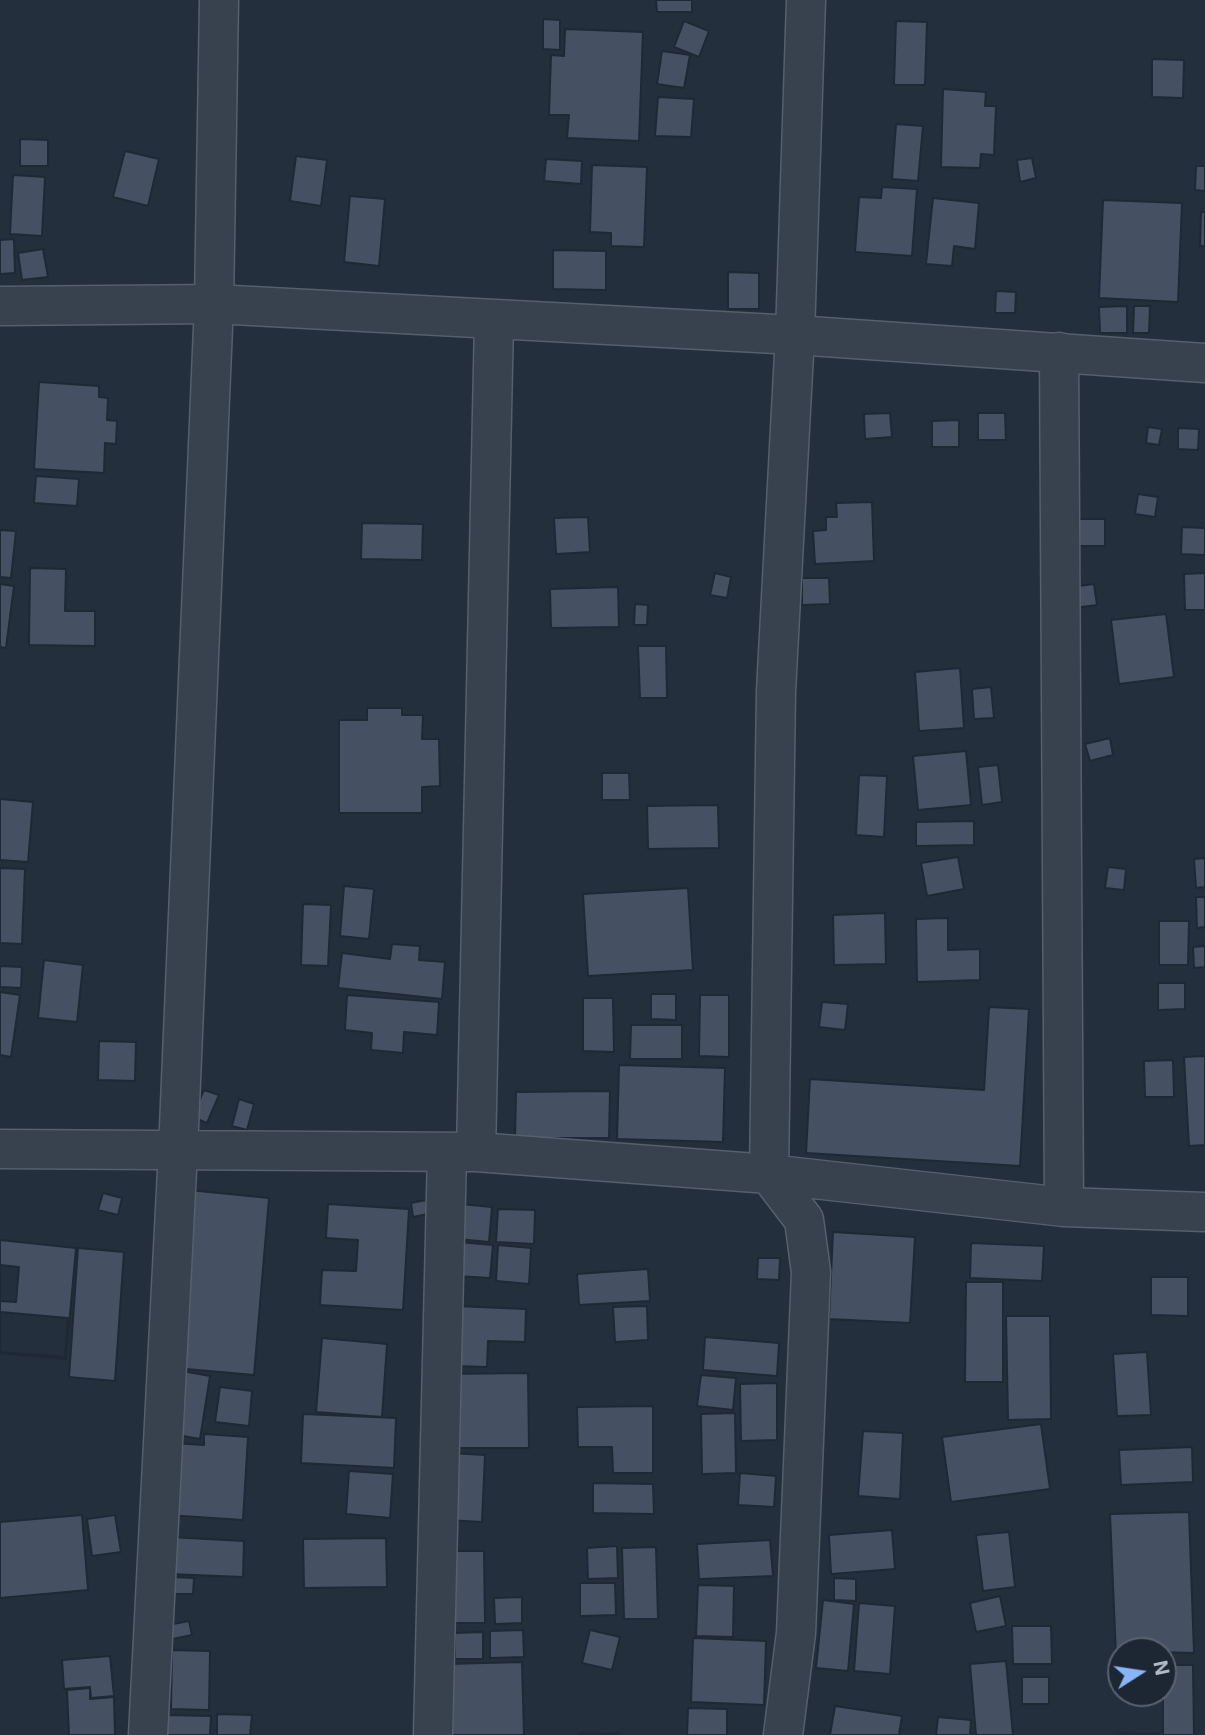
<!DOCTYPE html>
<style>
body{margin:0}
#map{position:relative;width:1205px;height:1735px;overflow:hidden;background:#242f3e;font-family:Inter,sans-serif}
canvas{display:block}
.north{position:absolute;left:1107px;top:1637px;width:70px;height:70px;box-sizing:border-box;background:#1d2633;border:2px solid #59626f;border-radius:50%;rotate:78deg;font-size:19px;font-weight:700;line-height:28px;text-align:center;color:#b4bcc9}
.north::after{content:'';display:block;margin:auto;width:24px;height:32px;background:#8ab4f8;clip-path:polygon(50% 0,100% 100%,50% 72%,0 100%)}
</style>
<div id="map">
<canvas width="1205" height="1735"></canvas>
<div class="north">N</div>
</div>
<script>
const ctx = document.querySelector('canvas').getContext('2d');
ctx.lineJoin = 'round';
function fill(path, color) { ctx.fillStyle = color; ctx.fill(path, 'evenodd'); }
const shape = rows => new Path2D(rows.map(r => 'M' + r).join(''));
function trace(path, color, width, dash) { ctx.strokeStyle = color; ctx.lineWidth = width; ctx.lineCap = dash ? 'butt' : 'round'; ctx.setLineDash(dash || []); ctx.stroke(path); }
const building = shape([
 [656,0,692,0,692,12,657,12,656,0],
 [543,19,560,20,560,50,543,49,543,19],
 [684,21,709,31,699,57,674,47,684,21],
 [896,21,927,22,925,85,894,85,896,21],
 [565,29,643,32,639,141,567,138,569,115,549,115,551,55,564,56,565,29],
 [662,51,690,55,684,88,657,84,662,51],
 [1152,59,1184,60,1183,98,1152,97,1152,59],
 [943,89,986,92,985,106,996,106,994,155,981,154,980,168,941,167,943,89],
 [658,97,694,99,691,137,655,136,658,97],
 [896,124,923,126,918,181,892,179,896,124],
 [20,139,48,140,48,166,20,166,20,139],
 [125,151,159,159,148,206,113,197,125,151],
 [296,156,327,160,321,206,290,201,296,156],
 [1032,158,1036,178,1020,182,1017,160,1032,158],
 [546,159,582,161,581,184,544,181,546,159],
 [592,165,647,167,644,247,611,246,611,233,590,232,592,165],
 [1196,166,1205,166,1205,191,1195,190,1196,166],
 [13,175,45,177,42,236,10,234,13,175],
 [882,187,917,189,912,256,855,252,859,197,881,198,882,187],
 [350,196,385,199,379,266,344,262,350,196],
 [933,198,979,203,975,249,954,246,952,266,926,264,933,198],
 [1103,200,1182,203,1178,302,1099,298,1103,200],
 [1201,212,1205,212,1205,246,1200,246,1201,212],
 [14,239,15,273,0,274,0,240,14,239],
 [43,249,48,277,22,280,18,253,43,249],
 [553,250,606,251,606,290,553,289,553,250],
 [728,272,759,273,759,309,728,309,728,272],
 [996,291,1016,292,1015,313,995,313,996,291],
 [1127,306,1127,333,1100,333,1099,307,1127,306],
 [1134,306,1150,306,1149,333,1133,333,1134,306],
 [39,382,99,386,99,397,108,398,107,420,117,421,116,444,105,443,104,473,34,469,39,382],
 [890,413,892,437,865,439,864,414,890,413],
 [978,413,1005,413,1006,440,978,440,978,413],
 [959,420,959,447,932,447,932,421,959,420],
 [1148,427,1162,429,1159,445,1146,443,1148,427],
 [1178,428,1199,429,1198,450,1178,449,1178,428],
 [36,476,79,479,77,506,34,503,36,476],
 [1138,494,1158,497,1155,517,1135,514,1138,494],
 [872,502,874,561,815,564,813,531,826,530,826,517,837,517,836,503,872,502],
 [588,517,590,552,556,554,554,518,588,517],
 [1077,519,1105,519,1105,546,1077,546,1077,519],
 [362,523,423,524,422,560,361,559,362,523],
 [1182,527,1205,528,1205,555,1181,554,1182,527],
 [0,530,16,531,11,578,0,577,0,530],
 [30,568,66,569,65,611,95,611,95,646,29,645,30,568],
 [715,573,731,577,727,598,710,595,715,573],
 [1205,573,1205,610,1185,610,1184,574,1205,573],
 [802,578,829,578,830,604,802,605,802,578],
 [0,584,14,586,6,648,0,647,0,584],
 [1094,584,1097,605,1074,608,1071,587,1094,584],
 [618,587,619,627,551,628,550,589,618,587],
 [635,604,648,605,647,625,634,625,635,604],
 [1166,614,1174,677,1119,684,1111,620,1166,614],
 [638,646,666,646,667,698,640,698,638,646],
 [960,668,964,728,919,731,915,672,960,668],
 [991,687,994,718,974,719,972,689,991,687],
 [367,708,402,708,402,715,423,715,422,739,439,739,440,786,422,787,422,813,339,813,339,720,367,720,367,708],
 [1110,738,1113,755,1090,761,1085,744,1110,738],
 [966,751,971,805,918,810,913,756,966,751],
 [998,765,1002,802,982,805,978,767,998,765],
 [602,773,629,773,630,800,602,800,602,773],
 [859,775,887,776,884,837,856,835,859,775],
 [0,799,33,802,28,862,0,860,0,799],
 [718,805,719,848,648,849,647,806,718,805],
 [974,821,974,845,916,846,916,822,974,821],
 [958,857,964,889,927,896,921,863,958,857],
 [1205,858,1205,887,1196,888,1194,859,1205,858],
 [1108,867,1126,869,1124,890,1105,888,1108,867],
 [0,868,25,869,22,944,0,943,0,868],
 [344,886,374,889,369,939,340,936,344,886],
 [688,888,693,970,588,976,583,894,688,888],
 [1196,897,1205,897,1205,927,1197,928,1196,897],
 [303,904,331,905,328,966,301,965,303,904],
 [885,913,886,964,834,965,833,915,885,913],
 [948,918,948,950,980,949,980,980,917,982,916,919,948,918],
 [1159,921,1189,921,1188,965,1159,965,1159,921],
 [392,944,420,946,419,960,445,962,442,999,338,988,342,953,390,959,392,944],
 [1205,946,1205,967,1194,968,1193,947,1205,946],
 [44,960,83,965,77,1022,38,1018,44,960],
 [0,966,22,967,21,988,0,987,0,966],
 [1158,983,1185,983,1185,1009,1158,1010,1158,983],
 [0,992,20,995,11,1057,0,1055,0,992],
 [651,994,676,994,676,1020,651,1019,651,994],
 [347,995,439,1002,437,1035,404,1032,403,1053,371,1050,372,1033,345,1030,347,995],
 [700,995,729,995,729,1057,699,1056,700,995],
 [583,998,613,998,614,1052,583,1051,583,998],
 [822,1002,848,1004,845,1030,819,1027,822,1002],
 [989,1007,1029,1009,1020,1166,806,1153,810,1079,984,1090,989,1007],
 [631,1025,682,1025,682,1059,630,1059,631,1025],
 [99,1041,136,1042,135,1081,98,1080,99,1041],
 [1205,1056,1205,1145,1189,1146,1184,1057,1205,1056],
 [1173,1060,1174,1097,1145,1097,1144,1061,1173,1060],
 [619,1065,725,1068,723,1142,617,1139,619,1065],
 [204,1090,219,1095,207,1123,192,1117,204,1090],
 [610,1091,609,1138,515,1138,516,1092,610,1091],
 [239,1099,254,1104,247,1130,232,1126,239,1099],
 [189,1190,269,1198,254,1375,175,1368,189,1190],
 [103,1193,122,1198,118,1215,98,1210,103,1193],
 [426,1200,428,1214,413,1217,411,1203,426,1200],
 [328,1204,409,1209,403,1310,320,1305,322,1270,356,1271,358,1240,326,1238,328,1204],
 [461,1204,492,1207,489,1242,458,1239,461,1204],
 [498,1209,535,1210,534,1244,496,1242,498,1209],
 [833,1232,915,1237,910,1323,829,1319,833,1232],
 [0,1240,76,1248,66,1359,0,1353,0,1240],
 [458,1242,493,1245,490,1278,456,1276,458,1242],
 [971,1243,1044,1246,1042,1281,970,1278,971,1243],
 [498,1245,531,1248,529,1284,496,1281,498,1245],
 [78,1248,124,1252,115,1381,69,1377,78,1248],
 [758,1258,780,1258,779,1280,757,1279,758,1258],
 [0,1265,19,1267,16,1302,0,1301,0,1265],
 [648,1269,650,1301,579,1305,577,1274,648,1269],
 [1151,1277,1188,1277,1188,1316,1151,1315,1151,1277],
 [966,1282,1003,1282,1003,1382,965,1382,966,1282],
 [456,1306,526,1309,525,1342,488,1341,487,1367,455,1366,456,1306],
 [647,1306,648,1340,615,1342,613,1307,647,1306],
 [0,1312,68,1318,65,1357,0,1352,0,1312],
 [1006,1316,1050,1316,1051,1419,1008,1420,1006,1316],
 [705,1337,779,1343,777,1376,703,1370,705,1337],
 [322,1338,387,1344,382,1417,316,1412,322,1338],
 [1147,1352,1151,1415,1117,1416,1113,1354,1147,1352],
 [182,1371,210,1376,200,1439,172,1434,182,1371],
 [528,1373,529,1448,447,1448,446,1374,528,1373],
 [701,1375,736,1378,733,1410,697,1406,701,1375],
 [777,1383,777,1440,741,1441,740,1384,777,1383],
 [220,1387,252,1391,249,1426,215,1422,220,1387],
 [653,1406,653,1473,613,1473,612,1447,578,1447,577,1407,653,1406],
 [735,1413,736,1473,702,1474,701,1414,735,1413],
 [303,1414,396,1418,394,1468,301,1463,303,1414],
 [1041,1424,1050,1489,951,1502,942,1437,1041,1424],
 [863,1431,903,1433,900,1499,858,1496,863,1431],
 [204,1434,248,1437,243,1520,167,1515,172,1443,204,1445,204,1434],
 [1192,1447,1193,1482,1121,1485,1119,1450,1192,1447],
 [450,1453,485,1455,482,1522,447,1520,450,1453],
 [349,1471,393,1474,390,1518,346,1514,349,1471],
 [740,1473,776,1476,774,1507,738,1505,740,1473],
 [593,1483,653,1484,654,1514,593,1513,593,1483],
 [1189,1512,1194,1653,1121,1651,1121,1656,1116,1656,1110,1514,1189,1512],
 [82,1515,88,1590,0,1598,0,1522,82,1515],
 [115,1515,121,1552,92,1556,87,1519,115,1515],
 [892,1530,895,1569,831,1574,829,1535,892,1530],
 [1009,1532,1015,1587,983,1591,976,1535,1009,1532],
 [170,1537,244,1541,243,1577,169,1574,170,1537],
 [386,1538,387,1587,304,1588,303,1539,386,1538],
 [770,1540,773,1576,699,1579,697,1544,770,1540],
 [617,1546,618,1578,588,1579,587,1548,617,1546],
 [656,1547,658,1619,624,1619,622,1548,656,1547],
 [452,1551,484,1551,485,1623,452,1623,452,1551],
 [171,1577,194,1578,193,1594,170,1594,171,1577],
 [834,1578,856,1579,856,1601,834,1600,834,1578],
 [580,1583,615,1583,616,1615,580,1616,580,1583],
 [698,1585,734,1586,733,1637,696,1636,698,1585],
 [1000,1596,1006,1626,976,1632,970,1603,1000,1596],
 [522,1597,522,1623,495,1624,494,1598,522,1597],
 [823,1600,854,1604,848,1671,816,1668,823,1600],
 [859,1603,895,1606,890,1674,854,1671,859,1603],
 [189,1621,192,1635,168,1640,173,1624,189,1621],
 [1012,1626,1051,1626,1052,1664,1013,1664,1012,1626],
 [523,1630,524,1657,490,1658,490,1631,523,1630],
 [590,1630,620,1637,612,1670,582,1663,590,1630],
 [483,1632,483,1659,455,1659,455,1633,483,1632],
 [693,1638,766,1641,764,1705,691,1702,693,1638],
 [172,1650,210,1651,209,1710,171,1709,172,1650],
 [110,1656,114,1696,91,1698,90,1687,64,1689,62,1660,110,1656],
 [1006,1661,1013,1735,976,1735,970,1664,1006,1661],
 [522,1662,524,1735,449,1735,448,1664,522,1662],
 [1163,1665,1193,1665,1194,1735,1163,1735,1163,1665],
 [1022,1677,1049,1677,1049,1704,1022,1704,1022,1677],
 [90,1688,90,1699,114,1697,115,1735,69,1735,67,1690,90,1688],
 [835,1706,902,1716,899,1735,830,1735,835,1706],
 [688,1708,727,1709,727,1735,687,1735,688,1708],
 [217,1714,252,1715,250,1735,217,1735,217,1714],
 [165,1715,211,1716,210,1735,165,1735,165,1715],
 [938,1717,971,1720,970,1735,936,1735,938,1717],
 [580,1733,620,1734,620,1735,580,1735,580,1733],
 [1119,1733,1159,1734,1159,1735,1119,1735,1119,1733]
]);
fill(building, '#455162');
trace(building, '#1f2835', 2);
const minor = shape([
 [1059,352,1064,1207],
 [0,1149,476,1152,769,1174,1064,1207,1205,1212],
 [476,1152,494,321],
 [148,1735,178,1151,214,304,219,0],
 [433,1735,447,1152],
 [783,1735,796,1633,811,1272,804,1220,769,1174,776,691,795,335,806,0]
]);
const tertiary = shape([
 [0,306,214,304,795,335,1205,363]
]);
trace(minor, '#565f6c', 41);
trace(tertiary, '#565f6c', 41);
trace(minor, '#38414e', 38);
trace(tertiary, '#38414e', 38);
</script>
